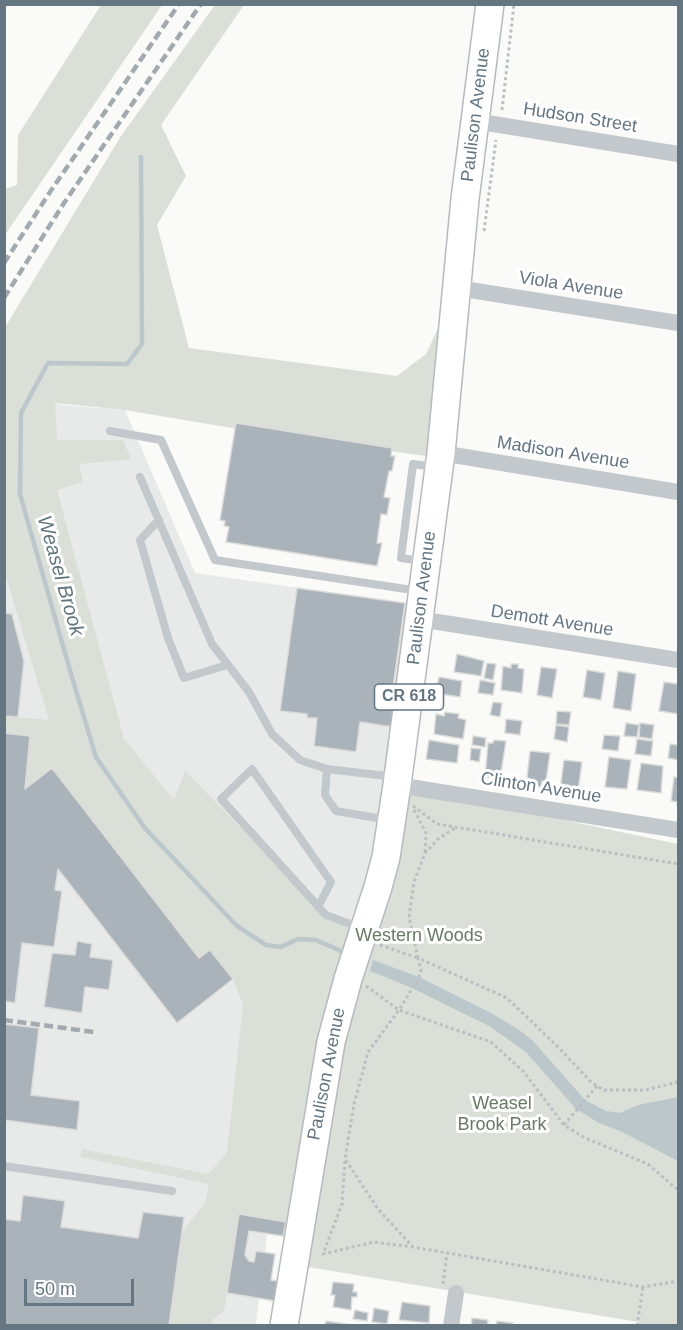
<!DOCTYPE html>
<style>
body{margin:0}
#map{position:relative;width:683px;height:1330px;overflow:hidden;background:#fafaf8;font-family:Arial,sans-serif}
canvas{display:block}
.frame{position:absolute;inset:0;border:6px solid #657683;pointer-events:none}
.scale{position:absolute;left:24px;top:1279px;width:110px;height:27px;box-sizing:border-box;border:3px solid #657683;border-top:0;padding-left:8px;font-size:18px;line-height:21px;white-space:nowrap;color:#657683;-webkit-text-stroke:4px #fff;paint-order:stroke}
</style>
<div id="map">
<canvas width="683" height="1330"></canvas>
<div class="frame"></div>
<div class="scale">50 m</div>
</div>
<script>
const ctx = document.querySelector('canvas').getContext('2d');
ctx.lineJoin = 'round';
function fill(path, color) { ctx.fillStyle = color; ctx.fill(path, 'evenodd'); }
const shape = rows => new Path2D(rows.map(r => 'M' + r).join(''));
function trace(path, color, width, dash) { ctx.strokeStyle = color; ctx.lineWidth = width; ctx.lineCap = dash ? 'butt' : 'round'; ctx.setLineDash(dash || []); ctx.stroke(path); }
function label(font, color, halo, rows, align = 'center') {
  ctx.font = font + ' Arial,sans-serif'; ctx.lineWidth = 6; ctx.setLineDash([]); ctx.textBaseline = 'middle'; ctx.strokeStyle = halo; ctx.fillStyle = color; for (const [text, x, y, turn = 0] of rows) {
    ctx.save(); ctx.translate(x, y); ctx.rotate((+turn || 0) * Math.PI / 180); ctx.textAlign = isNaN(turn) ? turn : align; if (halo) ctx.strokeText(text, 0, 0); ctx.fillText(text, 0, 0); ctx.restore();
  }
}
fill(shape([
 [4,378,60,405,125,410,195,573,409,604,376,858,351,929,332,920,269,1219,256,1325,5,1325]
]), '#e8e9e9');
fill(shape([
 [101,5,162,5,5,235,5,189,17,185,18,135],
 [215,5,244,5,161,125,186,176,157,225,189,348,397,376,426,354,457,288,440,458,268,434,125,410,55,403,57,440,123,440,131,459,79,464,83,482,57,490,124,739,174,800,185,771,332,920,351,929,397,785,678,844,678,1325,637,1325,638,1322,308,1267,330,1048,286,1222,239,1214,224,1311,213,1319,212,1325,169,1325,182,1232,205,1203,209,1184,80,1157,82,1149,208,1174,227,1153,243,1004,233,979,210,950,199,958,51,769,25,789,30,736,5,733,5,716,49,720,5,573,4,329,121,136]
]), '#dadfd7');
fill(shape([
 [373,960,419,977,493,1014,522,1032,533,1041,585,1100,606,1111,620,1113,638,1105,678,1097,678,1161,620,1131,599,1123,576,1109,526,1052,489,1026,412,988,370,971]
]), '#bbc7cb');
trace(shape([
 [141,157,142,344,127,364,48,363,21,413,20,494,71,674,96,757,144,827,237,926,266,945,281,947,298,939,316,940,341,951]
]), '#bbc7cb', 4.5);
const building = shape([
 [236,423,392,448,391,456,395,456,392,471,389,471,384,497,390,498,387,515,381,514,377,543,382,543,377,566,226,542,229,527,224,526,225,521,220,520,236,423],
 [297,588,405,603,390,708,394,708,392,727,360,722,356,752,314,746,317,718,307,718,307,714,280,711,297,588],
 [4,613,12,614,24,661,18,717,4,716,4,613],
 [457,654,484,661,481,676,454,672,457,654],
 [487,663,496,664,493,680,484,678,487,663],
 [511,664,518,664,518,668,524,669,522,693,501,690,503,666,511,668,511,664],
 [541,667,557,669,552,698,537,695,541,667],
 [587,670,605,673,601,700,583,697,587,670],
 [618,671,636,674,631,711,613,708,618,671],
 [439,677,462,681,460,697,441,694,442,687,437,686,439,677],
 [480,680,495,683,493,695,478,693,480,680],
 [664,682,678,684,678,714,659,711,664,682],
 [493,702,502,703,500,717,490,715,493,702],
 [557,711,571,712,569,725,556,724,557,711],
 [445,712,459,714,458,718,466,720,463,739,434,734,436,714,444,716,445,712],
 [506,719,522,721,520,735,505,733,506,719],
 [626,723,639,725,637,737,624,736,626,723],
 [640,723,654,725,652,739,639,737,640,723],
 [556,725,569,727,567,742,554,739,556,725],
 [4,733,30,736,25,789,52,768,199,958,210,950,233,979,177,1023,58,869,55,890,62,891,54,947,22,943,15,1003,4,1001,4,733],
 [604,735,620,736,618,751,602,749,604,735],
 [473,736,486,738,485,747,472,745,473,736],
 [637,739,653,741,651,756,635,754,637,739],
 [429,740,459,745,457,763,426,759,429,740],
 [494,740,506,741,500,779,485,777,488,743,493,743,494,740],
 [670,744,678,745,678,760,668,758,670,744],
 [471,748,481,749,479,762,470,760,471,748],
 [530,751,550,753,546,781,542,781,541,787,529,786,530,779,527,778,530,751],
 [609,757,631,760,627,789,605,787,609,757],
 [564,760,582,762,578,791,560,789,564,760],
 [641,763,663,766,661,793,637,790,641,763],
 [674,777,678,778,678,806,677,806,677,802,671,801,674,777],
 [77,941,92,944,90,957,113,960,109,990,85,987,82,1013,44,1007,52,953,75,955,77,941],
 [4,1024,39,1028,31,1095,80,1101,77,1130,4,1120,4,1024],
 [23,1195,65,1201,61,1227,138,1238,143,1212,184,1217,169,1326,4,1326,4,1219,20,1221,23,1195],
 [239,1214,286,1222,283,1236,249,1231,245,1255,249,1261,254,1262,256,1251,275,1254,271,1280,278,1281,275,1301,227,1293,239,1214],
 [333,1282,354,1284,353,1292,357,1292,357,1297,352,1297,351,1310,333,1307,335,1295,331,1295,333,1282],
 [402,1302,430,1306,429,1323,399,1320,402,1302],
 [374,1308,389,1311,387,1324,372,1322,374,1308],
 [355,1310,368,1313,367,1321,353,1319,355,1310],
 [472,1318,488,1320,487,1326,471,1326,472,1318],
 [326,1321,347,1324,346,1326,325,1326,326,1321],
 [497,1321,513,1323,512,1326,496,1326,497,1321]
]);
fill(building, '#aab3b9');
trace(building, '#dcdcda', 1.5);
const primary = shape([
 [284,1326,331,1042,348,979,378,887,386,857,397,785,441,453,465,199,490,4]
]);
trace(primary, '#b5babe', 30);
trace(shape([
 [675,4,678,5],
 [502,110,514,4],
 [484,231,496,140],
 [413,806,437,824,678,864],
 [414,810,426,833,425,852],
 [380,945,418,958],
 [418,958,409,917,414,882,425,853,438,839,455,828],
 [366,986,399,1010,368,1052,354,1104,345,1159,378,1209,413,1247,643,1287,678,1281],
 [678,1082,646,1090,604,1090,592,1083,555,1044,507,998,418,958,421,970,419,977,399,1010,491,1042,523,1071,564,1125,585,1138,648,1164,678,1190],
 [564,1125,597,1086],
 [345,1161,342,1204,323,1254,374,1242,413,1247],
 [443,1284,447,1253],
 [637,1326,643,1287]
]), '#bbbfc2', 3, [3, 3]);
trace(shape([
 [110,431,161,440,215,560,419,591],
 [140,477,212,644,249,692,272,734,300,760,327,769],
 [159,520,140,540,168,638,184,678,227,665],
 [422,561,401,558,413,464,435,467],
 [389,820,336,811,325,795,327,769,395,777],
 [318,907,331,882,252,769,221,799,326,915,361,928],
 [4,1166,172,1191]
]), '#c3c8cc', 8);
trace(shape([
 [475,121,678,154],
 [457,288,678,323],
 [441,453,678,492],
 [419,619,678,660],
 [397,785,678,830],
 [451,1326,456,1293]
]), '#c3c8cc', 16);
trace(primary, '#fff', 27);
trace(shape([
 [4,263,50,192,179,4],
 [4,298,64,203,201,4],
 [4,1020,94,1032]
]), '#a2aab0', 4.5, [9, 4.5]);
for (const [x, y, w] of [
 [409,697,69]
]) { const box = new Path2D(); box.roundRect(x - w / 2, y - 13, w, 26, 4.5); ctx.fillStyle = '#fff'; ctx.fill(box); trace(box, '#657683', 1.5); }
label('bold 16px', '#657683', null, [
 ["CR 618",409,697]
]);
label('18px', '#657683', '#fff', [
 ["Paulison Avenue",476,115,-83],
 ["Hudson Street",580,118,9],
 ["Viola Avenue",571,286,9],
 ["Madison Avenue",563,453,9],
 ["Paulison Avenue",422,598,-83],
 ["Demott Avenue",552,621,9],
 ["Clinton Avenue",541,788,9],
 ["Paulison Avenue",327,1074,-79]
]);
label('18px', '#687a64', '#fff', [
 ["Western Woods",419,936],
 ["Weasel",502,1104],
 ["Brook Park",502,1125]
]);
label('italic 20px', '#60757c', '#fff', [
 ["Weasel Brook",60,576,74]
]);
</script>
